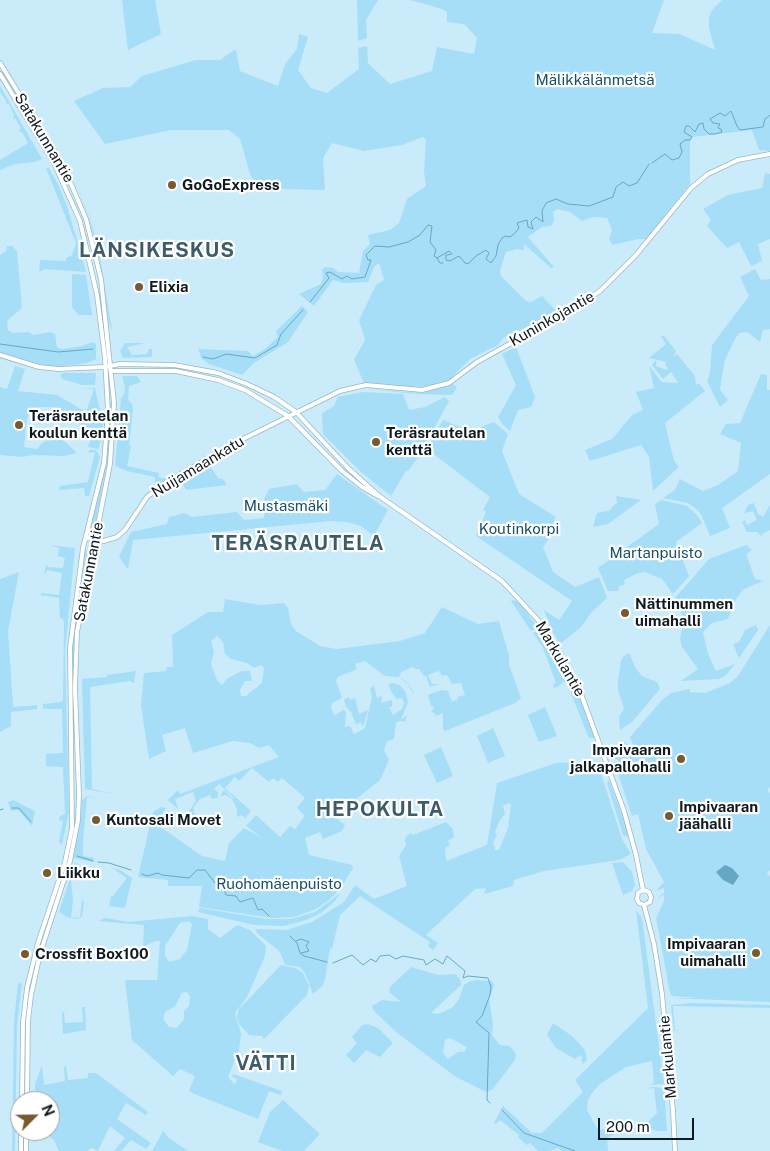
<!DOCTYPE html>
<meta charset="utf-8">
<style>
body{margin:0}
#map{position:relative;width:770px;height:1151px;overflow:hidden;background:#caebfa;font-family:"Public Sans",sans-serif}
canvas{display:block}
.north{position:absolute;left:10px;top:1091px;width:50px;height:50px;box-sizing:border-box;background:#fff;border:1px solid #9fa4a6;border-radius:50%;rotate:67deg;font-size:14px;font-weight:700;line-height:20px;text-align:center;color:#0f1b20}
.north::after{content:'';display:block;margin:auto;width:18px;height:22px;background:#775a2d;clip-path:polygon(50% 0,100% 100%,50% 72%,0 100%)}
.scale{position:absolute;left:598px;top:1118px;width:96px;height:22px;box-sizing:border-box;border:2px solid #0f1b20;border-top:0;padding-left:6px;font-size:15px;line-height:18px;white-space:nowrap;color:#0f1b20;-webkit-text-stroke:4px #fff;paint-order:stroke}
</style>
<div id="map">
<canvas width="770" height="1151"></canvas>
<div class="north">N</div>
<div class="scale">200 m</div>
</div>
<script>
const ctx = document.querySelector('canvas').getContext('2d');
ctx.lineJoin = 'round';
function fill(path, color) { ctx.fillStyle = color; ctx.fill(path, 'evenodd'); }
const shape = rows => new Path2D(rows.map(r => 'M' + r).join(''));
function trace(path, color, width, dash) { ctx.strokeStyle = color; ctx.lineWidth = width; ctx.lineCap = dash ? 'butt' : 'round'; ctx.setLineDash(dash || []); ctx.stroke(path); }
function label(font, color, halo, rows, align = 'center') {
  ctx.font = font + ' "Public Sans",sans-serif'; ctx.lineWidth = 4.5; ctx.setLineDash([]); ctx.textBaseline = 'middle'; ctx.strokeStyle = halo; ctx.fillStyle = color; for (const [text, x, y, turn = 0] of rows) {
    ctx.save(); ctx.translate(x, y); ctx.rotate((+turn || 0) * Math.PI / 180); ctx.textAlign = isNaN(turn) ? turn : align; if (halo) ctx.strokeText(text, 0, 0); ctx.fillText(text, 0, 0); ctx.restore();
  }
}
fill(shape([
 [122,0,155,0,161,34,128,50],
 [357,0,378,0,366,20,367,38,358,41],
 [410,0,664,0,652,33,680,34,715,50,709,28,709,18,712,10,722,0,770,0,770,151,759,150,752,130,692,137,690,141,690,184,646,239,638,239,613,245,609,240,612,230,607,218,593,217,582,221,570,212,557,209,553,212,554,221,551,226,542,227,528,237,554,267,551,268,524,244,524,250,517,249,506,252,500,271,501,276,526,301,531,302,542,296,558,313,503,338,498,345,470,359,449,380,439,385,412,387,364,383,354,360,365,340,359,320,376,285,384,280,379,263,374,267,368,282,344,283,333,280,314,306,299,294,321,284,323,277,322,270,325,267,333,268,338,272,359,273,363,251,370,244,368,235,390,230,399,223,407,199,426,186,424,171,426,140,423,137,402,145,364,151,332,143,323,158,325,190,281,189,254,182,250,174,240,139,229,130,171,130,105,144,74,101,103,88,130,87,142,76,196,60,220,60,234,50,236,50,240,71,278,86,285,64,297,49,299,34,308,37,298,70,311,88,327,93,359,69,358,48,367,46,368,63,390,84,432,71,437,47,474,54,477,38,464,24,447,22,447,12,442,9],
 [0,86,42,159,35,162,15,164,0,170,0,160,28,143,22,132,20,132,19,130,21,128,15,118,13,119,14,115,9,104,5,103,7,102,0,92],
 [46,168,49,168,59,186,68,209,86,272,45,269,39,272,40,260,66,261,66,258,72,255,76,243],
 [765,173,770,174,770,239,758,244,762,261,751,266,739,242,727,248,707,226,711,220,703,209,728,195,762,188],
 [76,183,91,221,99,251,112,330,109,324,100,262,90,220],
 [7,246,12,246,17,251,22,308,7,321,8,330,13,333,28,332,34,335,50,332,55,334,57,347,61,349,82,346,93,342,96,344,96,359,87,363,57,367,30,363,0,353,0,255,6,251],
 [755,269,761,280,770,279,770,329,763,330,760,342,747,332,739,333,735,339,725,360,721,382,720,390,728,400,720,407,707,381,710,373,712,345,749,296,740,277],
 [72,274,86,275,92,315,78,315,72,307],
 [302,306,308,312,288,342,254,363,242,375,209,364,202,359,198,349,248,351,253,356,265,349,278,337,276,331],
 [661,336,664,336,676,351,673,357,677,354,695,376,696,385,699,383,705,391,665,423,674,461,679,467,653,491,649,456,641,445,590,461,585,450,612,439,632,415,643,410,636,392,654,388,649,366,662,382,678,383,671,372,663,379,652,365,656,360,656,366,666,370,668,369,665,364,667,362,649,358,666,344],
 [125,343,145,343,127,347,132,355,131,357,133,355,147,354,149,349,152,349,152,357,123,358,120,351],
 [516,347,535,397,531,407,518,410,510,431,502,424,498,417,516,385,502,354],
 [15,366,25,369,18,391,57,395,86,412,94,389,82,388,95,388,103,425,102,438,98,449,88,447,90,440,88,438,92,435,91,432,61,411,51,407,40,407,32,410,27,418,24,447,37,449,42,443,51,439,63,440,77,453,64,456,33,455,22,457,0,455,0,387,7,389],
 [63,373,96,373,95,385,82,385,62,379,60,375],
 [761,374,767,375,767,390,770,390,770,474,722,508,730,528,710,536,701,514,695,508,688,503,663,498,675,490,680,479,703,491,718,485,738,471,741,443,720,434,726,424,740,423],
 [124,376,137,376,141,382,129,386,128,400,132,404,133,410,129,446,131,446,127,466,159,473,158,477,167,479,155,485,155,477,127,471,115,466,121,399,126,390,124,391,125,386,122,377],
 [453,384,457,387,452,395,416,394,366,389,422,393],
 [363,392,403,394,409,410,425,407,445,397,449,401,419,456,408,471,406,471,391,496,361,472,323,434,322,413,334,406,338,397],
 [109,395,112,409,111,442,95,527,91,527,109,434],
 [443,420,470,431,494,422,508,434,502,451,519,494,556,517,552,525,551,536,543,547,553,572,575,587,599,577,607,598,592,612,580,628,560,644,552,631,544,610,559,620,572,601,476,536,486,512,483,510,490,497,427,449],
 [89,450,96,450,100,457,89,496,85,496,84,488,59,490,60,486,88,482,95,452,89,453],
 [208,463,218,478,223,479,227,485,186,490,180,480],
 [337,474,388,510,374,536,361,526,347,522,331,521,133,540,128,569,119,557,131,532,167,524,169,517,185,513,192,517,237,512,244,520,264,518,264,499,269,489,297,484,304,492,325,490],
 [616,496,641,500,608,524,593,527,597,513,611,510,612,507,617,503],
 [661,500,687,506,697,515,702,523,676,542,689,576,673,594,662,579,645,572,638,573,624,580,625,584,618,587,619,591,608,591,598,568,659,524,655,504],
 [754,503,758,514,763,517,770,505,770,530,762,534,763,537,757,532,747,532,742,522,745,520,747,525,757,520,753,511,744,513,748,505],
 [50,545,75,548,65,652,69,811,62,845,59,842,63,821,59,820,60,816,65,814,63,767,46,766,46,754,63,753,62,709,48,709,43,708,43,704,62,702,63,700,64,623,63,619,60,618,59,598,41,595,41,593,59,595,62,573,47,570,44,576,46,565,48,567,63,568,65,558,58,556,59,548],
 [746,545,752,550,746,554,755,579,763,581,744,589,737,597,728,619,712,623,703,632,708,654,716,671,735,664,725,676,719,679,681,681,698,669,682,647,680,638,684,619,675,598,709,559],
 [85,550,88,550,76,628,72,687,73,639],
 [19,572,8,631,13,707,37,705,37,709,11,712,11,726,0,732,0,579],
 [225,599,260,605,284,603,288,608,291,624,296,631,320,646,337,649,400,641,425,633,442,607,478,624,499,621,509,656,509,665,521,698,515,703,445,731,443,729,443,713,436,716,434,712,431,713,434,707,431,706,428,695,442,690,448,691,452,702,458,699,457,697,465,695,461,683,452,684,449,678,447,675,442,676,439,671,428,675,432,684,438,684,430,687,426,676,424,676,419,669,415,669,413,667,401,672,399,677,408,683,413,691,414,695,408,684,399,677,385,676,365,661,355,664,357,669,338,677,336,681,342,698,332,703,331,707,334,715,344,710,346,712,345,727,350,726,354,734,365,728,372,697,370,688,374,686,377,698,382,696,381,703,392,700,392,707,389,707,393,715,402,709,404,703,402,698,397,699,392,693,388,684,393,683,400,685,406,693,408,702,401,720,407,715,405,722,400,721,396,723,394,739,387,741,384,750,389,760,380,780,360,796,336,811,335,817,345,825,342,831,323,839,320,832,305,838,309,855,352,865,353,868,341,888,329,900,316,909,294,917,272,918,199,907,202,886,168,886,168,880,138,877,153,812,161,807,166,808,162,815,159,826,202,856,225,861,229,843,244,828,264,839,246,826,256,815,280,837,290,826,295,829,305,816,297,808,305,798,282,778,278,782,273,778,269,782,252,768,239,781,235,777,225,788,251,811,245,818,242,815,237,817,237,809,232,799,226,795,220,796,224,790,232,798,235,799,219,784,214,789,219,793,217,795,219,797,212,799,210,795,200,799,193,808,195,814,200,818,186,815,196,801,193,792,175,799,178,809,168,800,178,790,180,794,279,757,269,745,259,748,250,743,233,741,193,753,185,728,162,735,166,751,149,759,141,705,144,673,166,671,167,667,173,667,172,635,208,612,223,612],
 [217,636,223,642,225,654,231,659,247,663,254,668,261,665,264,668,262,683,246,696,241,696,240,690,245,681,252,681,250,671,242,671,228,678,222,685,217,680,211,664,214,652,211,641],
 [513,600,520,603,538,628,531,631,511,601],
 [756,625,758,630,739,658,733,644,739,642,745,630],
 [770,625,770,787,767,790,770,793,770,870,767,873,770,877,770,1002,670,998,699,998,672,996,670,993,656,918,664,901,664,895,657,898,664,893,664,888,656,891,664,882,646,849,638,814,632,816,614,761,620,765,621,763,612,756,610,751,624,742,628,744,631,756,640,753,635,749,630,737,662,700,671,693,690,689,690,692,705,693,730,683,738,676],
 [540,630,570,678,557,687,554,688,553,685,556,683,543,648,533,633],
 [629,653,636,669,642,676,657,682,660,689,632,722,620,730,619,717,624,709,618,690,618,680,621,661,624,656],
 [136,671,134,683,130,681,90,687,92,789,113,794,85,789,82,679,107,677,107,675],
 [572,681,588,716,595,738,589,738,567,684],
 [349,697,350,700,355,698,359,714,368,710,363,727,361,722,356,724,351,712,346,707,344,700],
 [545,707,557,736,539,742,528,715],
 [493,728,505,756,488,763,477,736],
 [441,747,453,776,437,783,424,755],
 [597,761,622,839,631,854,619,860,544,871,514,880,513,886,484,894,486,888,475,889,426,935,438,943,433,950,428,946,430,942,360,896,340,915,332,949,330,948,325,979,323,985,313,994,305,973,300,967,285,965,280,952,257,933,255,929,286,930,312,922,344,902,355,885,374,899,407,886,399,856,406,845,405,841,406,836,411,833,413,835,446,822,453,829,454,837,448,841,450,845,445,848,446,861,487,845,497,783,556,763],
 [509,803,511,805,508,828,499,850,495,850,493,842,497,836,495,832,500,820,505,814,503,806],
 [609,780,626,825,628,838,623,835,607,783],
 [87,796,99,798,87,797,83,842,83,856,94,858,93,862,74,858,66,884,81,816,82,800],
 [13,800,35,811,32,826,18,810,11,811,8,802],
 [623,862,632,872,635,885,632,891,623,895,612,863],
 [75,863,79,864,71,881,73,900,71,917,80,918,82,900,84,902,82,917,78,919,67,917,59,912],
 [112,868,120,870,132,878,125,908,109,906,111,896,113,896,127,878],
 [340,893,335,901,321,913,306,920,284,926,254,925,198,912,200,908,267,919,291,919,315,912],
 [636,910,642,918,664,1084,648,1085,654,1083,652,1061,626,1067,600,1084,592,1093,588,1100,587,1110,598,1130,617,1128,613,1118,621,1131,607,1138,608,1151,560,1151,559,1148,550,1151,538,1151,530,1143,527,1145,518,1137,519,1135,500,1120,496,1124,494,1123,503,1106,532,1133,542,1133,583,1092,575,1080,648,1008],
 [192,916,208,919,208,929,220,938,237,925,250,930,266,946,265,956,247,997,235,1013,241,1034,239,1050,228,1077,235,1085,237,1079,232,1077,233,1074,282,1091,281,1095,269,1091,258,1119,192,1093,189,1091,195,1076,180,1069,173,1076,132,1040,125,980,157,980,160,941,155,941,143,947,144,925,98,921,106,918,128,922],
 [188,921,192,924,187,950,180,959,169,962,165,955,165,946,180,923],
 [187,992,190,997,189,1006,184,1011,184,1019,177,1028,169,1027,163,1019,165,1012,175,1006,182,993],
 [281,965,295,968,303,973,309,986,307,995,264,1039,262,1036,249,1035,239,1024,237,1017,239,1009],
 [411,967,438,975,456,974,461,981,461,985,431,1013,439,1014,453,1007,459,999,464,985,469,982,476,980,492,981,494,985,489,999,493,1024,492,1035,500,1045,510,1046,516,1054,515,1060,492,1090,486,1092,456,1077,396,1032,373,1010,372,1006,382,1000,401,1002,389,992,390,987],
 [450,1038,467,1047,464,1052,458,1052,448,1059,443,1053,445,1040],
 [18,983,22,984,17,1025,15,1151,12,1151,14,1022],
 [691,1003,770,1005,770,1008,673,1006,675,1030,679,1030,674,1031,671,1005],
 [82,1007,85,1007,86,1030,63,1034,62,1014,64,1011,65,1023,83,1022],
 [553,1023,572,1036,585,1050,587,1060,583,1064,581,1060,583,1058,580,1055,575,1059,556,1048,547,1035],
 [368,1024,378,1028,393,1043,380,1057,366,1050,354,1063,346,1055,357,1043,352,1037,362,1025],
 [42,1065,44,1085,65,1081,64,1066,66,1066,68,1080,88,1078,88,1073,96,1073,148,1112,146,1115,126,1103,117,1119,151,1143,146,1149,131,1140,121,1151,114,1151,125,1138,110,1126,98,1151,92,1148,87,1151,59,1151,54,1140,44,1133,34,1143,33,1131,50,1131,50,1101,35,1101,35,1085],
 [652,1087,664,1088,667,1131,656,1131,649,1127,648,1122,657,1113,654,1088,645,1089],
 [283,1100,320,1134,304,1151,282,1151,258,1142,270,1112],
 [163,1131,169,1138,188,1151,152,1151]
]), '#a6def7');
fill(shape([
 [725,865,732,868,739,876,733,885,723,880,716,872]
]), '#65a8c4');
trace(shape([
 [652,163,665,154,672,160,679,158,682,152,680,144,685,140,690,140,692,137,684,132,686,126,689,126,695,132,699,124,703,123,704,129,709,134,715,134,722,132,721,129,718,128,720,124,713,123,710,119,720,113,725,116,731,111,737,126,740,130,763,127,765,119,770,115],
 [437,258,440,263,443,263],
 [310,302,329,278,326,273,330,272,342,279,347,276,352,279,365,277,371,260,368,260,366,255,375,246,389,247,408,242,420,235,428,225,432,226,430,242,436,250,434,256,437,258,449,251,452,254,446,255,446,260,450,261,459,256,465,263,468,264,476,256,486,250,489,253,486,259,491,263,496,256,498,245,502,238,505,236,510,237,514,234,519,228,517,223,527,220,528,227,533,229,531,222,536,217,543,222,542,211,546,203,556,199,568,204,589,206,613,197,616,187,623,182,629,186,637,183,649,164],
 [0,344,58,352,93,349],
 [203,357,213,359,226,354,255,358,277,345,281,334,303,310],
 [12,808,19,808,31,822],
 [0,810,3,809],
 [77,856,93,861],
 [98,862,109,863,131,870],
 [142,874,147,876,158,873,162,875,189,878,197,870,205,870,215,883,222,885,226,895,236,896,240,902,253,898,258,910,262,909,269,916],
 [290,936,297,943,300,953,304,956,327,962],
 [296,941,301,939,309,942,306,946,309,951,301,953],
 [333,963,352,955,363,965,371,959,376,962,380,956,389,955,396,959,403,956,424,960,426,965,435,959,443,964,447,956,465,971,463,978,468,976,488,978,491,987,490,995,482,1016,476,1022,489,1033,487,1100,490,1103],
 [502,1110,524,1133,575,1151]
]), '#65a8c4', 1);
const secondary = shape([
 [0,63,63,165,86,219,101,279,114,403,110,464,77,632,75,688,79,794,78,820,70,861,40,954,31,995,28,1021,27,1101],
 [0,74,54,163,80,221,97,295,105,358,108,412,104,463,83,548,70,648,72,828,65,862,38,943,27,988,23,1022,22,1101],
 [0,355,39,367,58,369,105,367,120,364,174,365,218,373,247,384,274,397,296,412,348,468,379,496,502,581,538,620,559,652,581,694,624,811,636,855,643,890],
 [112,371,176,371,218,380,245,390,288,416,342,471,362,487,378,496],
 [86,538,104,541,117,537,125,530,147,497,162,485,235,443,340,391,366,385,422,390,449,383,477,362,569,311,600,291,636,255,691,188,708,174,738,160,770,154],
 [643,890,649,892,651,897,650,902,644,905],
 [643,890,638,893,637,899,639,903,644,905],
 [644,905,654,944,662,994,673,1111,675,1151],
 [21,1151,21,1131],
 [26,1151,26,1131]
]);
trace(secondary, '#98b8c6', 5.5);
trace(secondary, '#fff', 4);
for (const [x, y, r, color] of [
 [172,185,5,"#775a2d"],
 [139,287,5,"#775a2d"],
 [19,425,5,"#775a2d"],
 [376,442,5,"#775a2d"],
 [625,613,5,"#775a2d"],
 [681,759,5,"#775a2d"],
 [669,816,5,"#775a2d"],
 [96,820,5,"#775a2d"],
 [47,873,5,"#775a2d"],
 [756,953,5,"#775a2d"],
 [25,954,5,"#775a2d"]
]) { const dot = new Path2D(); dot.arc(x, y, r, 0, 2 * Math.PI); ctx.fillStyle = color; ctx.fill(dot); trace(dot, '#fff', 2); }
label('15px', '#1b5166', '#fff', [
 ["Mälikkälänmetsä",595,80],
 ["Mustasmäki",286,506],
 ["Koutinkorpi",519,529],
 ["Martanpuisto",656,553],
 ["Ruohomäenpuisto",279,884]
]);
label('15px', '#0f1b20', '#fff', [
 ["Satakunnantie",44,138,59],
 ["Kuninkojantie",552,319,-30],
 ["Nuijamaankatu",198,467,-31],
 ["Satakunnantie",89,572,-79],
 ["Markulantie",560,659,60],
 ["Markulantie",668,1057,-95]
]);
label('bold 15px', '#0f1b20', '#fff', [
 ["GoGoExpress",182,185],
 ["Elixia",149,287],
 ["Teräsrautelan",29,416],
 ["koulun kenttä",29,433],
 ["Teräsrautelan",386,433],
 ["kenttä",386,450],
 ["Nättinummen",635,604],
 ["uimahalli",635,621],
 ["Impivaaran",671,750,"right"],
 ["jalkapallohalli",671,767,"right"],
 ["Impivaaran",679,807],
 ["jäähalli",679,824],
 ["Kuntosali Movet",106,820],
 ["Liikku",57,873],
 ["Impivaaran",746,944,"right"],
 ["uimahalli",746,961,"right"],
 ["Crossfit Box100",35,954]
], 'left');
ctx.letterSpacing = '1px';
label('bold 20px', '#3e5b68', '#fff', [
 ["LÄNSIKESKUS",157,251],
 ["TERÄSRAUTELA",298,544],
 ["HEPOKULTA",380,810],
 ["VÄTTI",266,1064]
]);
ctx.letterSpacing = '0px';
</script>
